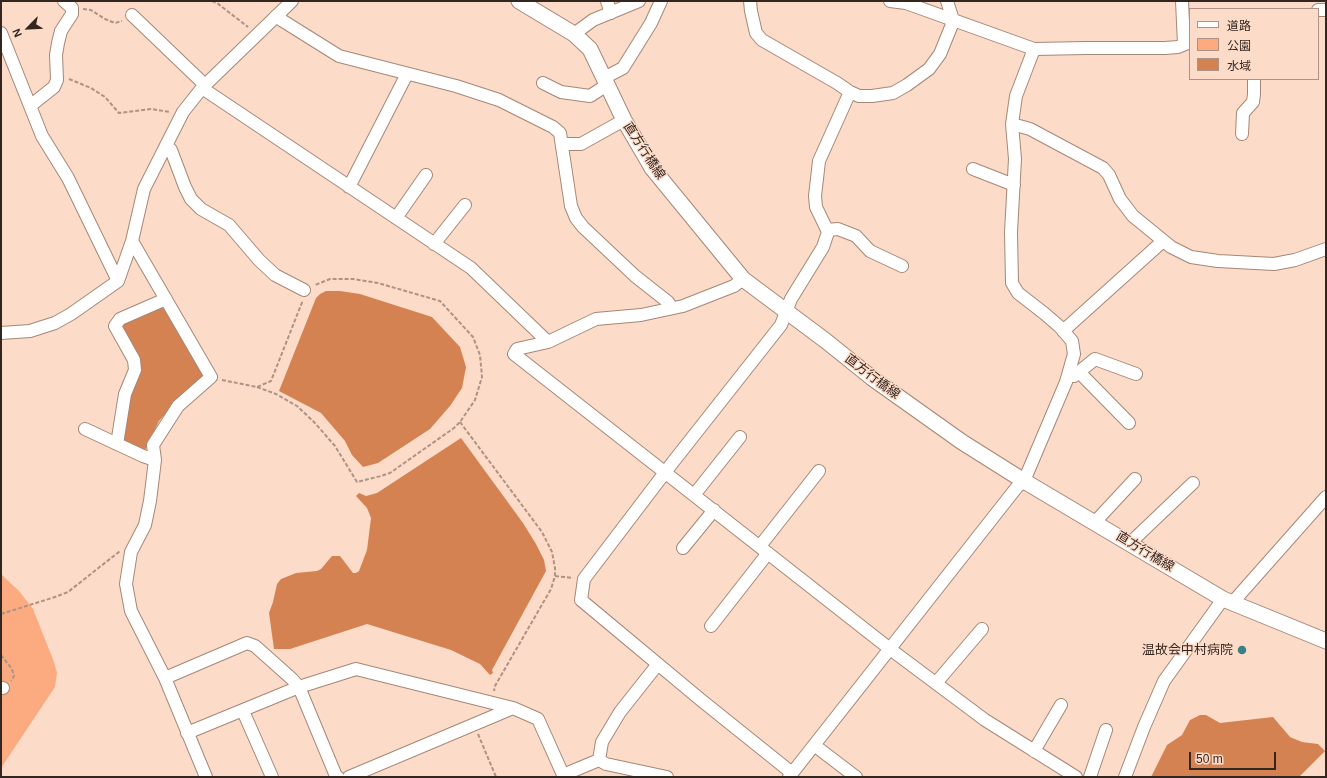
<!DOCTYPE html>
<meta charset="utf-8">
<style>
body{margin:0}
#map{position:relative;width:1327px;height:778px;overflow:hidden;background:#fddbc9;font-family:Helvetica,"Noto Sans JP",sans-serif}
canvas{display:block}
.frame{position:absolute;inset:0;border:2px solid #33261f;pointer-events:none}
.legend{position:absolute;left:1189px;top:8px;width:130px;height:72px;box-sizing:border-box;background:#fddbc9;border:1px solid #ac9385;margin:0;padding:5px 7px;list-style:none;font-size:12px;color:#33261f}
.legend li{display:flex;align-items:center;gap:8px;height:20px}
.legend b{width:20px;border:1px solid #ac9385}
.north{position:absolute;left:8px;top:8px;width:40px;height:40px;-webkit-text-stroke:3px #fddbc9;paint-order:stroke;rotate:246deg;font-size:11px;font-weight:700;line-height:16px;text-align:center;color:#33261f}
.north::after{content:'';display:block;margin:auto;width:14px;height:18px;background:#33261f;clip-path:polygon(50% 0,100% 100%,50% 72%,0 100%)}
.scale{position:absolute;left:1189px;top:752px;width:87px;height:18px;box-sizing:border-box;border:2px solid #33261f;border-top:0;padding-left:5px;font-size:12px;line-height:14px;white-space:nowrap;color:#33261f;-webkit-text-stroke:3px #fddbc9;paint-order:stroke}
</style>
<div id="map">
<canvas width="1327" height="778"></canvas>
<div class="frame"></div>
<ul class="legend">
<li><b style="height:5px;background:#fff"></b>道路</li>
<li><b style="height:11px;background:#fbab7f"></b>公園</li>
<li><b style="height:11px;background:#d58252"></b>水域</li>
</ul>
<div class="north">N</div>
<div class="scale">50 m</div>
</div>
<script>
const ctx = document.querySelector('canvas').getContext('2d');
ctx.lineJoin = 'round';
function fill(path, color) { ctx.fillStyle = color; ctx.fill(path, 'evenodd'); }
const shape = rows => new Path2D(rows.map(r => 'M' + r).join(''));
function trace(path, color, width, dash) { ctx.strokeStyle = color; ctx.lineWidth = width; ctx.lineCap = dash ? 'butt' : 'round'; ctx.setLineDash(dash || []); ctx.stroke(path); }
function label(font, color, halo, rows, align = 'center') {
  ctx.font = font + ' Helvetica,"Noto Sans JP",sans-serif'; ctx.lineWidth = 3; ctx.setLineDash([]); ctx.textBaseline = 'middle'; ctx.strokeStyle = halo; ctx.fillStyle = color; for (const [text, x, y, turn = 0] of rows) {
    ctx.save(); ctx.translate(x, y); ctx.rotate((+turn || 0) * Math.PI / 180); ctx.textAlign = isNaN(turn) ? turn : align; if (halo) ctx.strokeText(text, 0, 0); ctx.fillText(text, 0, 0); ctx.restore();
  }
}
fill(shape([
 [1,574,19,591,33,609,54,662,57,673,55,687,1,768]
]), '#fbab7f');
fill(shape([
 [326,291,340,291,360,294,432,317,460,347,466,367,462,388,450,406,430,429,378,463,363,467,352,455,345,441,321,413,279,391,316,298,320,294],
 [164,304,203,370,201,380,174,404,159,421,145,450,141,451,124,441,121,434,129,391,140,371,120,326,123,321],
 [461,438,523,523,536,544,544,560,546,571,492,670,493,673,490,675,480,664,451,650,367,624,290,649,274,649,269,613,273,602,277,584,281,579,296,573,317,571,321,569,332,556,340,556,353,573,356,573,359,571,367,550,371,518,367,508,356,496,359,493,366,496,377,493],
 [1200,715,1206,715,1220,723,1273,717,1290,737,1302,742,1318,744,1325,751,1299,777,1151,777,1167,745,1182,735,1190,720]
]), '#d58252');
const minor = shape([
 [607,1,611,13],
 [750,1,751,11,756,33,762,40,837,83,850,92],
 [890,1,906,3,1034,49,1086,48,1165,48,1178,47,1190,42],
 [1182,1,1184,44],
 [1318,10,1326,10],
 [132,15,205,85],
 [276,16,283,21,339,56,456,86,499,100,553,127,560,133,571,206,576,218,583,227,635,276,668,302,672,308],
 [1,33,42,136,68,178,118,281],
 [574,34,593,20,639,1],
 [604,78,623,68,651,23,661,1],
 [543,83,561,92,590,96,607,85],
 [202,88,471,268,548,342],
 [30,106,54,87,57,80,56,55,58,43,61,31,72,14,72,8,64,1],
 [1012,124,1030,129,1103,168,1109,175,1120,199,1133,216,1171,247,1191,257,1218,261,1274,264,1295,260,1326,249],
 [1242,134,1243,113,1253,102,1254,94,1254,79],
 [562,144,581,144,624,120],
 [166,145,171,150,185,187,191,199,201,209,229,225,259,260,275,275,304,290],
 [973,169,1014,185],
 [349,187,407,74],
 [396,218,426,175],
 [827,230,838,229,856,236,870,251,902,266],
 [132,241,211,377,178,406,153,445,155,460,150,501,145,525,131,552,126,584,131,611,165,678,206,777],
 [434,244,465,205],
 [743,279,734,286,683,306,641,315,596,319,548,342,517,349,514,354,890,649,985,720,1076,777],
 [1063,331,1163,241],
 [1,333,30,331,55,323,71,314,118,281,132,241,144,189,183,112,202,88,292,1],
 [1079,372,1129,423],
 [1068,376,1074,376,1095,359,1136,374],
 [85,429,143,456,155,460],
 [117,444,125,394,135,370,134,360,115,326,120,319,166,299],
 [694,495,740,437],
 [1095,522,1135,479],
 [1130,543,1193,483],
 [760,546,819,471],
 [683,548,714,510],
 [1233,602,1326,497],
 [711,626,768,553],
 [165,678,247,643,255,646,292,679,299,687,336,776,338,777],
 [936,683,982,629],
 [1,688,3,688],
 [243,711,272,777],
 [187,733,299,687,356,669,513,708,538,719,564,777],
 [814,745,856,777],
 [1034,751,1061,705],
 [599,760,602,742,620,712,658,664],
 [599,760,606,764,667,777],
 [792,773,701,700,581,600,584,579,673,462,781,325,791,299,823,247,828,232,816,207,815,196,819,161,850,92,859,96,872,96,893,93,907,85,929,69,940,54,951,27,953,20,947,1],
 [563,775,599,760],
 [349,777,513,708],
 [789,777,1017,487,1024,481,1066,382,1074,354,1072,341,1060,327,1045,314,1018,293,1012,283,1011,232,1015,159,1012,124,1016,96,1034,49],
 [1090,777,1106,730],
 [1125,777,1144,727,1164,681,1223,599]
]);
const major = shape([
 [519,1,574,34,590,49,624,120,652,168,743,279,826,341,872,378,962,442,1024,481,1223,599,1326,641]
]);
trace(minor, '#a68776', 14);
trace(major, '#a68776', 17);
trace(shape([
 [212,1,217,3,248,27],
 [83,9,91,10,105,19,115,23,122,21],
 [69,79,91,88,105,97,119,113,151,109,170,112],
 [222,380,257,387,271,381,303,300],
 [257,387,276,394,297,406,314,422,335,446,357,482,381,476,390,473,454,428,460,422,475,400,482,377,480,355,473,337,440,301,378,283,353,279,330,279,315,285],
 [460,422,542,532,552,552,555,568,555,576,551,589,495,686,494,691],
 [555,576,573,578],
 [1,614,55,597,68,592,120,551],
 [1,655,12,669,14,676,11,681],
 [478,734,496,777]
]), '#ad9385', 2, [4, 2]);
trace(minor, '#fff', 12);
trace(major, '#fff', 15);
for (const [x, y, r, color] of [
 [1242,650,5,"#398185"]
]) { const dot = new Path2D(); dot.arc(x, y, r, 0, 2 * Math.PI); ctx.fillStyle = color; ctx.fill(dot); trace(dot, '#fddbc9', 1.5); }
label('13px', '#33261f', '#fddbc9', [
 ["直方行橋線",644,151,57],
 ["直方行橋線",872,377,37],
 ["直方行橋線",1145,552,31]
]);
label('13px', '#33261f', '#fddbc9', [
 ["温故会中村病院",1233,650]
], 'right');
</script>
